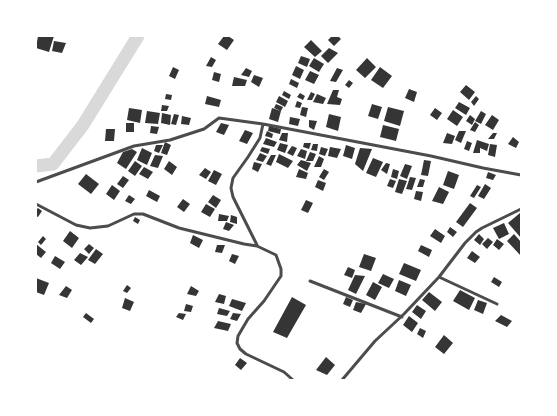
<!DOCTYPE html>
<html>
<head>
<meta charset="utf-8">
<style>
  body { margin:0 }
  #map { position:relative; width:557px; height:416px; overflow:hidden; background:#fff; font-family:Helvetica,sans-serif }
  canvas { display:block }
  .frame { position:absolute; inset:0; border:37px solid #fff; pointer-events:none }
</style>
</head>
<body>
<div id="map">
<canvas width="557" height="416"></canvas>
<div class="frame"></div>
</div>
<script>
const ctx = document.querySelector('canvas').getContext('2d');
ctx.lineJoin = 'round';
function shape(rows) {
  const path = new Path2D();
  for (const r of rows) {
    path.moveTo(r[0], r[1]);
    for (let i = 2; i < r.length; i += 2) path.lineTo(r[i], r[i + 1]);
  }
  return path;
}
function stroke(path, color, width, dash) {
  ctx.strokeStyle = color;
  ctx.lineWidth = width;
  ctx.lineCap = dash ? 'butt' : 'round';
  ctx.setLineDash(dash || []);
  ctx.stroke(path);
}
function paint(path, color) {
  ctx.fillStyle = color;
  ctx.fill(path, 'evenodd');
}
stroke(shape([
  [36,166,53,164,83,125,138,36]
]), '#d9d9d9', 13);
paint(shape([
  [38,36,54,36,49,52,36,48],
  [224,36,228,36,234,40,227,50,218,44],
  [332,36,338,36,341,39,334,46,328,40],
  [311,40,322,51,315,57,304,47],
  [54,41,66,43,62,53,52,51],
  [329,48,338,53,328,63,321,56],
  [301,56,310,59,307,67,298,63],
  [211,57,216,60,212,67,206,66],
  [314,58,324,64,319,72,309,66],
  [367,58,376,67,365,78,356,70],
  [296,66,304,70,300,79,292,75],
  [173,67,179,70,175,79,169,76],
  [380,67,392,76,383,88,371,80],
  [246,68,252,71,249,77,241,75],
  [337,68,343,70,336,82,330,81],
  [310,71,319,75,314,84,305,80],
  [214,72,221,74,219,82,212,80],
  [254,75,263,78,259,87,251,82],
  [234,77,247,80,245,86,232,86],
  [291,79,299,83,297,88,289,84],
  [349,80,353,83,349,88,345,85],
  [466,85,475,92,469,100,460,92],
  [409,89,417,92,414,102,405,98],
  [333,90,339,90,337,97,342,99,340,105,327,104],
  [284,91,291,95,289,99,282,95],
  [311,92,315,94,312,100,307,100],
  [300,93,305,96,303,100,297,97],
  [166,94,172,95,171,100,165,99],
  [317,94,326,98,323,104,313,102],
  [207,96,221,100,219,107,205,104],
  [279,96,288,101,285,107,276,102],
  [476,96,479,99,474,106,471,102],
  [297,101,302,103,300,108,295,107],
  [459,102,470,108,466,115,455,108],
  [276,104,283,107,281,111,274,108],
  [372,104,382,107,378,119,368,116],
  [162,105,169,106,167,111,161,111],
  [302,107,308,108,306,117,300,115],
  [388,107,404,111,400,126,384,121],
  [129,108,142,110,140,123,127,120],
  [272,108,281,111,278,122,269,119],
  [435,108,442,113,437,120,430,115],
  [453,110,463,117,457,126,447,119],
  [147,111,160,113,158,124,145,123],
  [481,111,486,114,481,124,475,121],
  [162,113,171,115,170,125,161,123],
  [174,114,179,115,176,125,171,124],
  [329,114,341,117,338,131,326,127],
  [470,115,475,119,472,125,466,121],
  [492,115,499,120,493,130,485,125],
  [182,116,191,118,189,125,181,124],
  [290,117,300,119,298,126,289,124],
  [309,120,317,121,314,130,309,127],
  [475,122,479,125,475,132,470,130],
  [126,123,134,123,134,132,126,132],
  [221,123,229,125,224,135,216,132],
  [383,125,399,129,396,141,380,137],
  [151,126,159,127,157,134,150,133],
  [269,126,281,129,280,134,268,131],
  [106,129,115,129,114,141,105,141],
  [245,130,253,133,247,144,239,141],
  [267,131,273,134,272,138,265,136],
  [459,131,466,131,461,143,455,140],
  [282,133,288,133,287,142,279,140],
  [447,133,455,136,452,144,443,143],
  [493,133,497,133,494,139,488,139],
  [513,137,519,142,516,148,508,144],
  [266,138,277,142,274,147,263,144],
  [477,140,489,144,487,151,480,148,480,153,473,153],
  [467,141,472,143,469,151,464,149],
  [165,142,171,145,167,155,161,153],
  [280,143,288,145,285,153,277,150],
  [304,143,311,143,309,149,303,147],
  [313,144,318,144,317,151,311,150],
  [490,144,497,145,495,157,488,155],
  [156,145,163,145,159,153,154,151],
  [346,145,355,148,352,159,343,156],
  [292,146,297,148,293,156,287,153],
  [262,147,270,149,268,154,260,151],
  [321,147,328,149,325,156,319,154],
  [330,147,341,149,337,158,328,156],
  [142,148,152,153,147,165,137,160],
  [360,148,372,149,363,171,355,164],
  [132,149,137,152,126,169,117,163,123,152],
  [301,149,307,151,305,159,297,156],
  [310,152,316,154,313,161,306,161],
  [260,153,267,156,263,162,256,160],
  [279,154,293,161,288,168,276,162],
  [155,155,163,156,158,168,150,166],
  [271,155,276,155,271,166,266,164],
  [319,156,324,159,321,167,314,167],
  [373,158,383,162,376,177,366,173],
  [301,160,311,163,307,171,297,165],
  [424,160,431,161,428,176,421,175],
  [135,161,142,166,135,176,128,171],
  [169,161,177,167,172,175,164,169],
  [254,162,262,164,258,172,252,169],
  [386,163,390,164,387,174,381,170],
  [405,164,412,166,407,179,400,176],
  [144,167,153,172,148,179,139,174],
  [205,168,211,172,206,179,199,175],
  [299,169,308,173,306,179,296,177],
  [324,169,329,172,324,180,319,177],
  [393,169,399,171,397,179,391,177],
  [214,170,222,174,216,185,208,181],
  [448,171,459,175,454,189,443,185],
  [488,172,496,175,493,180,486,178],
  [86,174,99,184,91,194,78,184],
  [123,176,129,180,123,188,117,184],
  [410,177,416,178,412,190,406,189],
  [390,179,396,181,393,188,387,186],
  [399,179,407,181,402,194,395,192],
  [420,179,425,180,423,187,417,187],
  [318,180,326,183,323,191,315,187],
  [485,184,491,188,484,199,478,196],
  [112,185,120,191,114,200,106,194],
  [477,185,481,187,474,198,470,196],
  [439,187,449,192,443,204,432,201],
  [149,190,160,196,157,202,146,196],
  [416,191,423,192,421,201,414,199],
  [129,195,135,199,131,204,125,201],
  [213,195,221,200,216,208,208,202],
  [183,199,190,204,184,212,177,207],
  [306,200,313,203,308,213,301,210],
  [470,203,477,208,463,227,456,222],
  [206,204,215,209,210,217,201,212],
  [38,208,42,211,38,217,36,216,36,210],
  [520,213,521,214,521,238,508,223],
  [219,214,229,216,227,221,218,221],
  [231,215,237,217,237,224,230,222],
  [135,217,140,220,138,224,133,221],
  [226,222,234,225,229,231,223,229],
  [504,223,509,234,499,239,493,228],
  [450,227,457,232,453,237,447,232],
  [435,229,445,236,441,243,430,236],
  [70,231,79,238,72,248,63,241],
  [479,234,484,239,480,245,474,240],
  [514,234,521,242,521,256,507,241],
  [193,235,203,240,199,248,190,243],
  [43,236,46,239,41,245,38,242],
  [488,238,493,242,487,249,482,244],
  [497,239,504,244,499,250,493,245],
  [36,244,46,252,41,258,36,254],
  [89,244,94,248,89,254,84,249],
  [217,245,225,245,222,253,215,252],
  [421,245,432,250,429,257,418,251],
  [96,249,103,254,95,264,88,260],
  [472,251,480,257,475,263,467,258],
  [80,253,88,257,81,265,74,260],
  [232,254,239,256,235,264,229,261],
  [364,254,376,258,371,271,359,267],
  [55,256,65,262,60,269,51,263],
  [404,263,421,270,416,281,399,274],
  [348,267,355,270,352,278,344,275],
  [383,274,394,279,389,288,378,283],
  [355,275,365,276,356,294,348,290],
  [494,277,502,282,499,287,491,282],
  [36,278,49,283,44,295,36,292],
  [399,280,411,285,406,296,395,291],
  [373,282,382,287,375,300,366,295],
  [127,285,131,288,127,293,123,291],
  [66,286,72,290,67,298,59,295],
  [191,286,199,291,196,296,187,294],
  [460,290,475,298,469,310,453,301],
  [429,292,442,302,435,311,422,300],
  [219,294,226,296,224,304,215,302],
  [292,297,306,305,287,338,273,332],
  [346,297,353,300,350,307,343,304],
  [125,298,134,302,130,311,122,308],
  [232,299,246,303,242,311,229,306],
  [478,300,487,303,483,314,474,310],
  [356,302,366,304,361,313,353,310],
  [186,304,193,306,191,312,184,311],
  [417,305,426,311,421,319,412,312],
  [219,308,230,311,227,316,217,314],
  [86,313,94,319,91,323,83,317],
  [179,313,186,314,183,320,176,317],
  [233,313,241,314,237,321,230,319],
  [501,315,512,321,507,327,495,321],
  [409,316,418,323,412,332,403,325],
  [218,321,231,324,228,331,214,328],
  [420,328,426,331,423,338,417,334],
  [444,335,453,343,444,354,435,347],
  [326,357,335,365,327,375,316,370],
  [240,358,247,363,241,370,235,365]
]), '#353535');
stroke(shape([
  [36,182,134,146,170,140,204,129,219,118,263,124,431,156,483,168,521,175],
  [36,204,76,225,90,228,108,226,134,214,143,214,179,228,244,244,257,246,276,255,281,269,281,276,264,301,248,319,238,336,237,343,240,349,246,354,284,372,293,380],
  [257,245,233,197,231,188,233,178,248,157,260,138,263,124],
  [439,277,497,304],
  [310,281,402,317],
  [342,380,375,341,404,314,439,277,465,243,476,232,482,228,521,209]
]), '#4c4c4c', 3);
</script>
</body>
</html>
